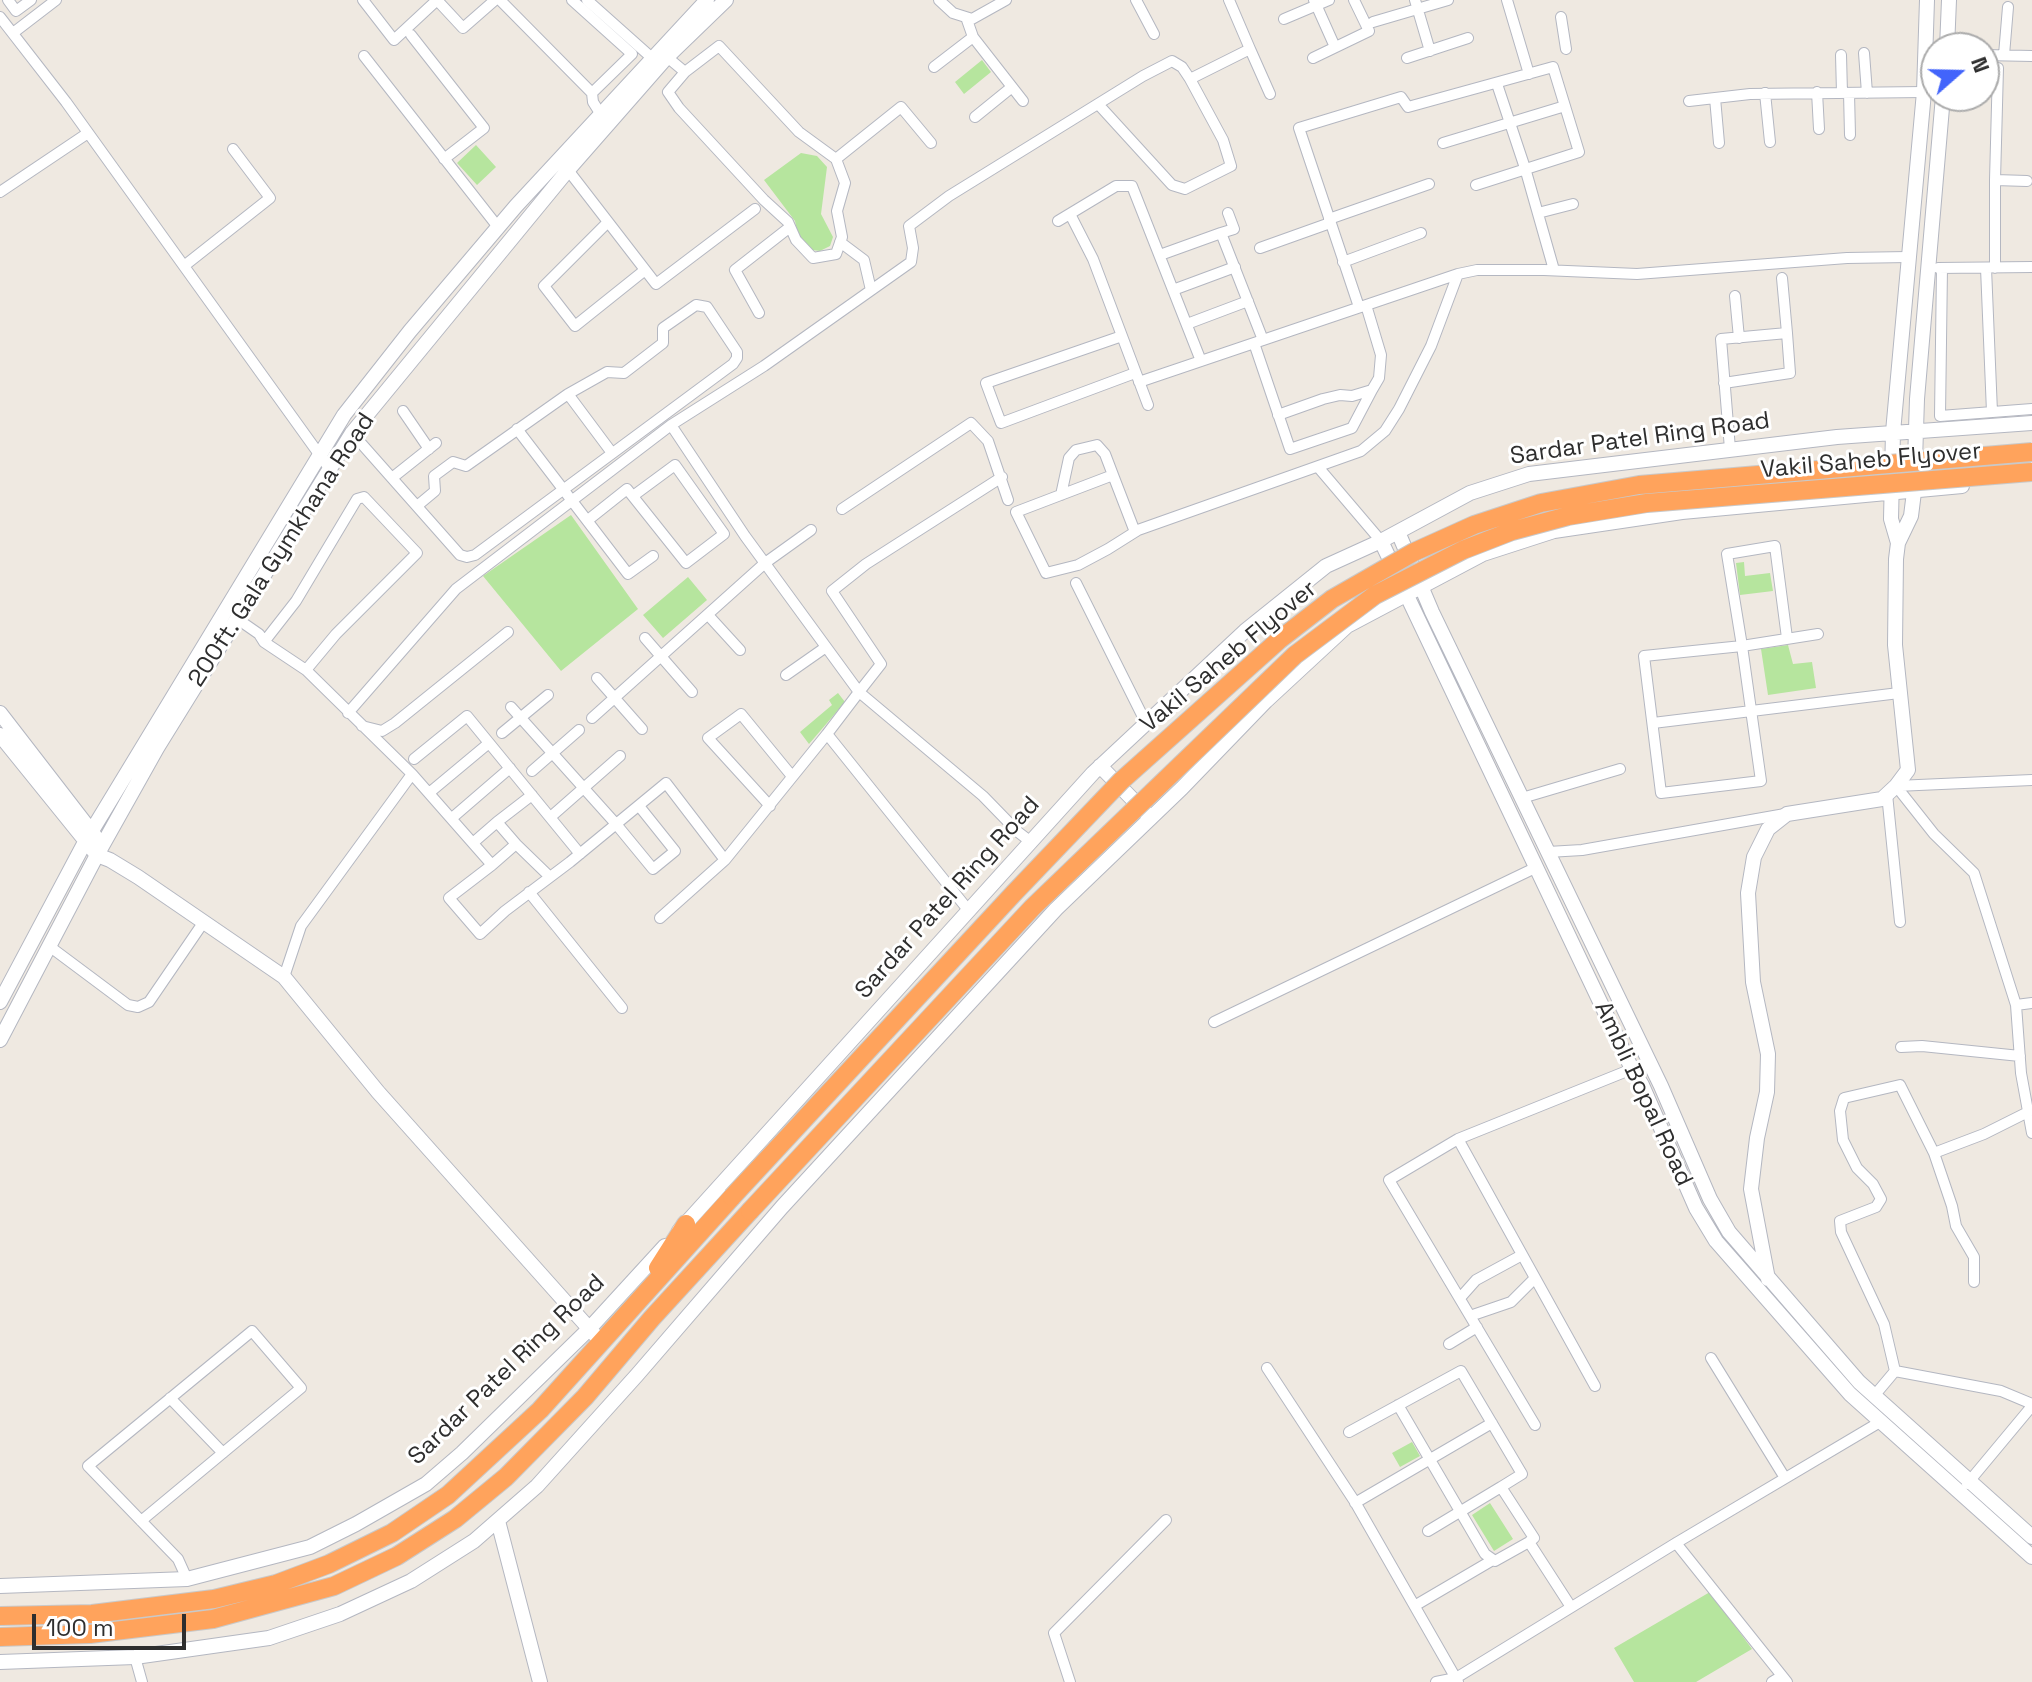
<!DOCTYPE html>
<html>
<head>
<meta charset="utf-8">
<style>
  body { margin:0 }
  #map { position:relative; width:2032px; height:1682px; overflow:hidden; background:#efe9e1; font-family:"Space Grotesk",sans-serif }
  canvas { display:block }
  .north { position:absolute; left:1920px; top:32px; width:80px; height:80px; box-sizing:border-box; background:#fff; border:2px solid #ababab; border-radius:50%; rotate:70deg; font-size:22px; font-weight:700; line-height:32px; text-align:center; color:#2e2e2e }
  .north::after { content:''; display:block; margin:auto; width:28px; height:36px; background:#4264fb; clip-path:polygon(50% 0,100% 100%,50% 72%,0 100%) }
  .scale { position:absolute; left:32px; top:1614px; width:154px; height:36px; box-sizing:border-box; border:4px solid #2e2e2e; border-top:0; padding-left:10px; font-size:24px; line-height:28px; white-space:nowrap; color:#2e2e2e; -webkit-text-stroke:6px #fff; paint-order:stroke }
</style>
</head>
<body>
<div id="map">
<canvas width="2032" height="1682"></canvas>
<div class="north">N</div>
<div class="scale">100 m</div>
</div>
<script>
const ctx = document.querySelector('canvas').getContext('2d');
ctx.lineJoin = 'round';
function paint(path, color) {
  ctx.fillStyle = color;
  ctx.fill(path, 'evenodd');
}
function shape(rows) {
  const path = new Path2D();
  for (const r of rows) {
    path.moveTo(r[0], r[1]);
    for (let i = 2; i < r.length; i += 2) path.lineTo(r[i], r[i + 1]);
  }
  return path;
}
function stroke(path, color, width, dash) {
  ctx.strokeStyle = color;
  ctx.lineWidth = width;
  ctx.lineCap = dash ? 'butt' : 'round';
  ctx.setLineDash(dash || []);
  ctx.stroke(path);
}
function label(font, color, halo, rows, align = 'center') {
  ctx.font = font + ' "Space Grotesk",sans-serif';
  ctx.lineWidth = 6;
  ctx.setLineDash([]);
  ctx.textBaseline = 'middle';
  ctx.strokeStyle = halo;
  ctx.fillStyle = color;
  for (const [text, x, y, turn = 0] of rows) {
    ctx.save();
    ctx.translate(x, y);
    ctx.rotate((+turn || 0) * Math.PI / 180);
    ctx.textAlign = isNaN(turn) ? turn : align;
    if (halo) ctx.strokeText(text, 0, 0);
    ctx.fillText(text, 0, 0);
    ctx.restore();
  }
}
paint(shape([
  [982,60,991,72,964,94,955,82],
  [476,145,496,167,477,185,457,163],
  [801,153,817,156,827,167,821,214,833,237,830,246,820,251,812,250,798,236,795,221,764,180],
  [571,515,638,609,561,671,483,576],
  [1744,562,1745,576,1770,573,1773,591,1740,595,1736,563],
  [688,577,707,600,663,638,643,615],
  [1788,645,1793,664,1812,662,1816,688,1768,695,1761,649],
  [838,693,845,702,809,744,800,732,832,705,829,700],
  [1412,1442,1420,1456,1400,1467,1392,1453],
  [1490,1503,1513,1539,1494,1551,1472,1515],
  [1710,1592,1752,1649,1696,1682,1634,1682,1614,1648]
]), '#b6e59e');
const street = shape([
  [8,0,16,11,31,0],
  [363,0,394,40,437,0,463,28,495,0],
  [500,0,592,93],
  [572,0,632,54,592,93,593,102,600,113],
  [587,0,652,58],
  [939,0,953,13,972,19,1006,0],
  [1136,0,1154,34],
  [1314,0,1335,47],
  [1415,0,1430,51],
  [1507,0,1529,74],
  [0,17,66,102,329,468],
  [966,17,973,37,1023,101],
  [1561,17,1566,49],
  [1284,19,1329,0],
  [1373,22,1448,0],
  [13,33,56,0],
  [411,35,484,128,444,159],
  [1250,49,1270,94],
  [1864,53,1867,93],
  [1841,55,1842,93],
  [1984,55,2032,56],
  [2004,55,2008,7],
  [364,56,498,227],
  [667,57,685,72,719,46,799,132,836,159,845,183,837,211,842,237,836,254,813,258,796,240,788,222,764,200,679,108,668,92,685,72],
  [1313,58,1369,31,1354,0],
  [1407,58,1468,38],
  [934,67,973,37],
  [1998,68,1995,180,2027,181],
  [1497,84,1525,168,1554,270],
  [1817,92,1819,129],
  [1765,93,1770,142],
  [1849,93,1850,135],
  [1689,101,1715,98],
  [1098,104,1172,185,1185,189,1231,166,1223,140,1190,79],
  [975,117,1012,87],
  [1443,143,1565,106],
  [1719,143,1715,98,1750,94,1924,92],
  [836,159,901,107,931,143],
  [568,170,656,284,755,209],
  [0,192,88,133],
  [1228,213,1234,229,1221,233,1263,340],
  [1538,213,1573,204],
  [1070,214,1093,259,1148,405],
  [1329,219,1429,184],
  [1058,221,1116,186,1132,186,1201,361],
  [608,222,544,286,575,326,645,270],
  [840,242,864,260,871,290],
  [1260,248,1330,223],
  [1160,255,1221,233],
  [1343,262,1421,233],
  [184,266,270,198,233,149],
  [1938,268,2032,267],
  [1942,268,1940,416,2032,409],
  [1986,268,1992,412],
  [1995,268,1995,180],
  [1173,290,1235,267],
  [1735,296,1739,338],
  [1359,307,1299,128,1401,97,1408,107,1553,67,1579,152,1476,185],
  [759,313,735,270,790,227],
  [1187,324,1248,301],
  [1122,336,986,383,996,410,1001,423,1135,373],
  [1254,343,1290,449,1352,428,1372,390],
  [1139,382,1458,274],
  [1724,383,1790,373,1787,333],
  [568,394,612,453],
  [403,411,429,449],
  [1278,415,1323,399,1340,395,1352,396,1372,390,1379,378,1381,355,1366,305],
  [671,425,745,536,859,692,827,734,969,911],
  [517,429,628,574,653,556],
  [352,433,460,555,467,557,475,555,733,364,737,358,737,352,707,307,696,305,663,328,663,343,624,373,607,372,568,394,466,466,453,462,434,476,435,491,417,506],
  [1730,449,1721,339,1787,333,1782,278],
  [1318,467,1381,541],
  [1002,477,866,564,832,591,881,664,859,692,983,796,1018,832,1031,842],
  [392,478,436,443],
  [1061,495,1069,458,1076,450,1097,445,1105,454,1113,475],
  [842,509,971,423,988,441,1008,500],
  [588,520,627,489,686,563,724,534,675,465,633,496],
  [1135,532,1113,475,1016,512,1046,573,1078,565,1108,549,1135,532,1138,530,1361,451,1385,431,1399,409,1431,346,1458,274,1477,270,1544,270,1637,274,1847,258,1908,257],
  [1076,583,1146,723],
  [708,615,740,650],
  [236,618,259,634,264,642,306,670,412,774,492,865,516,844,549,876],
  [645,638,692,692],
  [1787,638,1775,546,1727,554,1742,646,1761,781,1661,793,1644,656,1742,646,1818,634],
  [264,642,296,601,357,499,364,497,417,553,336,634,306,670],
  [786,675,826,647],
  [597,678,642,729],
  [511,707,616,824,653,869,675,851,639,806],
  [348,713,456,589,671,425,764,366,911,262,913,248,909,226,949,196,1143,76,1172,61,1182,67,1190,79,1250,49,1229,0],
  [592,718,765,563,811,530],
  [1653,723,1899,693],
  [362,726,382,731,395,723,508,632],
  [502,733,548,695],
  [414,759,467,716,580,854],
  [532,771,579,730],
  [1896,786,1934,834,1974,873,2016,1005,2021,1073,2032,1133],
  [1896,786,2032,780],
  [429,793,489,743],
  [1887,794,1900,922],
  [1522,798,1620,769],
  [770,806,708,738,741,714,791,775],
  [554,814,620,756],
  [452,818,510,768],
  [497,822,532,795],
  [474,842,497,822,516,844],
  [1548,852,1582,850,1785,814],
  [492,865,449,898,480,934,505,911,570,862,666,783,725,860],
  [529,892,622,1008],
  [660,918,725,860,827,734],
  [49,946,128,1005,138,1007,149,1002,203,923],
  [284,977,301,926,412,774],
  [2016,1005,2032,1003],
  [1214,1022,1537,867],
  [1901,1047,1922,1046,2020,1056],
  [1458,1139,1595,1386],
  [1934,1153,1984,1134,2028,1112],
  [1460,1298,1476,1280,1522,1255],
  [1470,1316,1511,1302,1535,1278],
  [1449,1344,1477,1327],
  [1711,1358,1785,1478],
  [1267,1368,1355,1502,1458,1682],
  [1895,1371,2001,1391,2032,1404],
  [1874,1396,1895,1371,1884,1324,1841,1232,1840,1221,1876,1207,1881,1199,1873,1184,1857,1168,1843,1140,1840,1111,1844,1098,1900,1085,1934,1153,1952,1206,1956,1226,1974,1257,1974,1282],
  [170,1398,223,1453],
  [1398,1405,1485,1554,1495,1561,1529,1542,1571,1607],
  [1535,1425,1389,1180,1458,1139,1632,1069],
  [1349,1432,1461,1371,1522,1474,1501,1487],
  [1967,1484,2032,1406],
  [1355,1503,1492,1423],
  [141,1521,301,1388,252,1331,88,1466,178,1559,187,1579],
  [1428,1531,1501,1487,1534,1538,1529,1542],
  [1676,1543,1787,1682],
  [1416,1605,1491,1561],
  [135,1657,142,1682],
  [1070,1682,1054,1633,1166,1520],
  [1436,1682,1456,1678,1676,1543,1880,1422],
  [1772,1682,1782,1676]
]);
const secondary = shape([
  [1947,48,1949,0],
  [1398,532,1432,612,1661,1086,1710,1199,1729,1232,1859,1382,2032,1537],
  [1381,541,1632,1069,1642,1085,1696,1208,1716,1241,1850,1394,2032,1557],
  [1898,543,1891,519,1893,432,1924,92,1927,0],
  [0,713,95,836],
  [0,735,97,855,110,860,138,877,284,977,378,1092,594,1334],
  [1100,766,1145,812],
  [0,1002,85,842,344,415,410,331,516,206,707,0],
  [0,1040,97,855,157,748,352,433,568,170,667,57,726,0],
  [679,1231,1093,773,1245,631,1326,566,1381,541,1470,493,1529,474,1837,437,2032,423],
  [1768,1279,1751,1189,1757,1138,1767,1092,1768,1054,1753,982,1748,893,1754,857,1768,829,1787,814,1882,799,1896,786,1908,770,1895,645,1896,559,1898,543,1911,516,1914,492,1917,399,1943,96],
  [498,1521,540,1682],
  [0,1586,187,1579,310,1547,356,1524,426,1484,462,1453,589,1329,665,1246],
  [0,1662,135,1657,269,1638,340,1614,411,1581,474,1541,537,1486,637,1375,782,1207,1056,909,1182,788,1266,701,1347,626,1483,554,1554,531,1682,512,1962,486]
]);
const highway = shape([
  [658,1268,686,1224],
  [0,1616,92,1614,214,1599,276,1584,329,1564,392,1533,448,1495,540,1410,732,1197],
  [0,1637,90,1634,213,1619,334,1586,397,1556,455,1519,506,1477,585,1397,652,1318,750,1211]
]);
stroke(street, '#b4b7c1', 12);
stroke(secondary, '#b4b7c1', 16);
stroke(highway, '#c9c9c9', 20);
stroke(street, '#fff', 10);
stroke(secondary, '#fff', 14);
stroke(highway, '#ffa35c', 18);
const highwayBridge = shape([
  [732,1197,1014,893,1121,781,1279,640,1332,599,1414,552,1474,525,1541,503,1639,485,2032,452],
  [750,1211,1032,908,1295,655,1375,595,1463,550,1512,531,1568,516,1647,503,2032,472]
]);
stroke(highwayBridge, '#c9c9c9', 20, []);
stroke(highwayBridge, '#ffa35c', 18);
label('24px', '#2e2e2e', '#fff', [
  ["Sardar Patel Ring Road",1640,439,-8],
  ["Vakil Saheb Flyover",1871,461,-5],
  ["200ft. Gala Gymkhana Road",282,550,-57],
  ["Vakil Saheb Flyover",1229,657,-40],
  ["Sardar Patel Ring Road",948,898,-48],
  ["Ambli Bopal Road",1643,1094,65],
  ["Sardar Patel Ring Road",507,1370,-44]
]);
</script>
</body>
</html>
